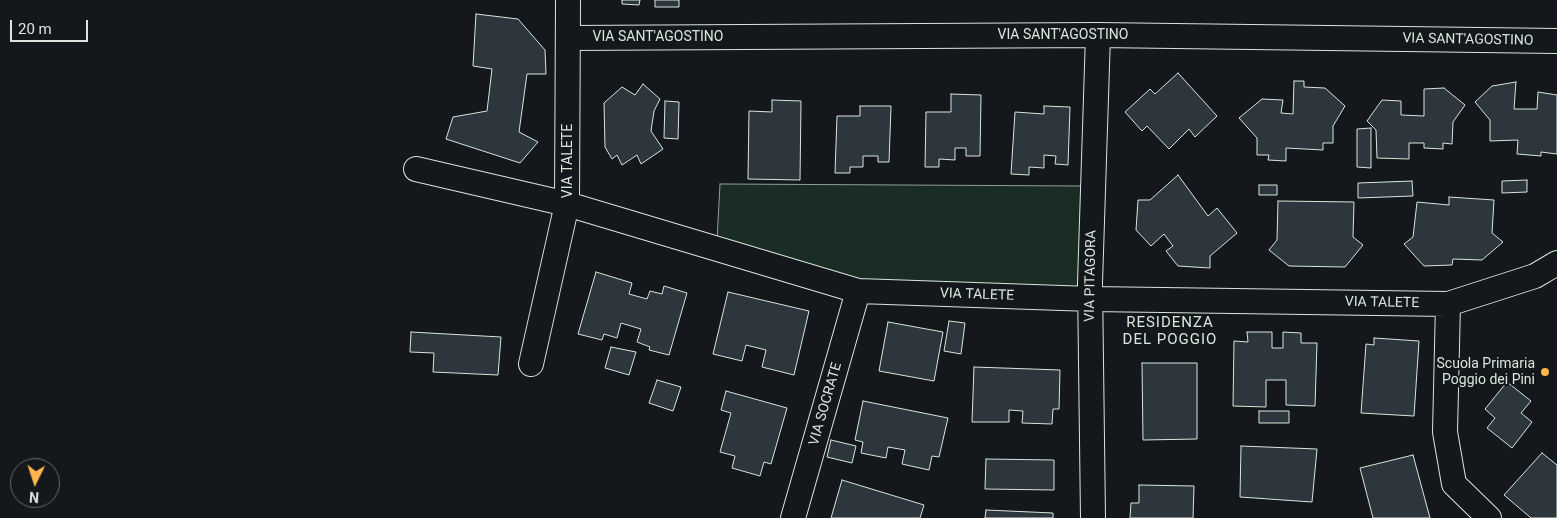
<!DOCTYPE html>
<html>
<head>
<meta charset="utf-8">
<style>
  body { margin:0 }
  #map { position:relative; width:1557px; height:518px; overflow:hidden; background:#14181c; font-family:Roboto,sans-serif }
  canvas { display:block }
  .north { position:absolute; left:10px; top:458px; width:50px; height:50px; box-sizing:border-box; background:#14181c; border:1px solid #626a69; border-radius:50%; rotate:184deg; font-size:14px; font-weight:700; line-height:20px; text-align:center; color:#d8e6dc }
  .north::after { content:''; display:block; margin:auto; width:18px; height:22px; background:#ffb74d; clip-path:polygon(50% 0,100% 100%,50% 72%,0 100%) }
  .scale { position:absolute; left:10px; top:20px; width:78px; height:22px; box-sizing:border-box; border:2px solid #d8e6dc; border-top:0; padding-left:6px; font-size:15px; line-height:18px; white-space:nowrap; color:#d8e6dc; -webkit-text-stroke:4px #14181c; paint-order:stroke }
</style>
</head>
<body>
<div id="map">
<canvas width="1557" height="518"></canvas>
<div class="north">N</div>
<div class="scale">20 m</div>
</div>
<script>
const ctx = document.querySelector('canvas').getContext('2d');
ctx.lineJoin = 'round';
function paint(path, color) {
  ctx.fillStyle = color;
  ctx.fill(path, 'evenodd');
}
function shape(rows) {
  const path = new Path2D();
  for (const r of rows) {
    path.moveTo(r[0], r[1]);
    for (let i = 2; i < r.length; i += 2) path.lineTo(r[i], r[i + 1]);
  }
  return path;
}
function stroke(path, color, width, dash) {
  ctx.strokeStyle = color;
  ctx.lineWidth = width;
  ctx.lineCap = dash ? 'butt' : 'round';
  ctx.setLineDash(dash || []);
  ctx.stroke(path);
}
function label(font, color, halo, rows, align = 'center') {
  ctx.font = font + ' Roboto,sans-serif';
  ctx.lineWidth = 4;
  ctx.setLineDash([]);
  ctx.textBaseline = 'middle';
  ctx.strokeStyle = halo;
  ctx.fillStyle = color;
  for (const [text, x, y, turn = 0] of rows) {
    ctx.save();
    ctx.translate(x, y);
    ctx.rotate((+turn || 0) * Math.PI / 180);
    ctx.textAlign = isNaN(turn) ? turn : align;
    if (halo) ctx.strokeText(text, 0, 0);
    ctx.fillText(text, 0, 0);
    ctx.restore();
  }
}
const green = shape([
  [720,184,1081,186,1083,292,850,281,717,240,720,184]
]);
paint(green, '#1a2d24');
stroke(green, '#939e99', 1);
const building = shape([
  [622,0,640,0,639,5,622,4,622,0],
  [655,0,679,0,679,7,655,7,655,0],
  [476,14,518,19,545,50,546,74,527,74,519,132,538,142,520,163,446,139,453,117,487,111,492,69,473,66,476,14],
  [1178,73,1217,116,1195,137,1189,129,1169,149,1147,126,1142,131,1125,112,1150,89,1155,94,1178,73],
  [1294,81,1304,81,1304,87,1325,88,1345,106,1333,126,1333,143,1323,143,1323,150,1286,148,1286,161,1268,160,1269,155,1257,155,1257,138,1239,118,1262,99,1283,100,1281,113,1293,114,1294,81],
  [1516,82,1514,109,1537,109,1538,92,1557,95,1557,154,1541,152,1541,156,1517,154,1518,140,1490,141,1490,120,1475,102,1492,86,1516,82],
  [643,84,660,99,654,111,651,131,663,149,641,164,637,155,622,165,617,155,612,159,605,147,604,103,622,87,635,95,643,84],
  [1444,88,1465,105,1453,122,1452,144,1443,143,1443,149,1424,148,1424,143,1409,143,1409,159,1377,158,1376,130,1367,121,1382,100,1401,101,1401,115,1424,116,1424,89,1444,88],
  [951,94,981,95,980,156,966,156,966,148,955,148,955,160,939,159,939,167,925,167,926,112,951,112,951,94],
  [772,100,801,101,800,180,748,179,749,111,772,112,772,100],
  [665,101,679,102,678,139,664,138,665,101],
  [860,106,891,106,889,162,878,162,878,156,863,156,863,167,850,167,850,173,835,173,837,116,860,116,860,106],
  [1044,106,1070,107,1068,165,1055,164,1056,156,1044,155,1044,168,1029,167,1029,175,1011,174,1015,112,1044,114,1044,106],
  [1371,128,1371,168,1357,167,1357,129,1371,128],
  [1178,175,1208,216,1217,208,1237,233,1210,256,1210,268,1178,266,1166,251,1173,246,1164,234,1151,246,1136,230,1138,200,1150,200,1178,175],
  [1527,180,1527,192,1502,193,1502,181,1527,180],
  [1412,181,1413,196,1358,198,1358,183,1412,181],
  [1259,185,1277,185,1277,195,1259,195,1259,185],
  [1449,197,1494,200,1492,233,1503,242,1482,260,1453,259,1452,265,1424,266,1404,244,1413,237,1417,202,1449,205,1449,197],
  [1278,201,1354,202,1353,237,1363,245,1345,267,1289,266,1269,250,1277,240,1278,201],
  [596,272,632,283,629,294,647,299,650,291,662,294,664,286,687,293,669,355,649,350,650,347,637,342,641,329,621,323,617,338,604,334,602,340,578,334,596,272],
  [728,292,809,311,794,375,762,367,766,350,746,345,742,361,713,354,728,292],
  [949,321,965,323,961,354,944,351,949,321],
  [888,322,943,332,934,381,879,371,888,322],
  [411,332,501,337,498,375,433,372,434,353,410,352,411,332],
  [1247,332,1272,332,1272,348,1283,348,1283,332,1301,333,1301,343,1317,343,1315,406,1286,405,1286,380,1266,380,1266,407,1233,406,1234,341,1248,342,1247,332],
  [1374,338,1419,341,1414,416,1361,413,1366,344,1374,345,1374,338],
  [611,347,636,352,629,375,605,368,611,347],
  [1142,363,1197,363,1197,439,1143,440,1142,363],
  [974,367,1060,370,1059,409,1053,409,1052,424,1022,423,1023,411,1009,410,1009,422,972,422,974,367],
  [657,380,681,387,673,411,649,403,657,380],
  [1507,382,1531,401,1521,413,1532,422,1512,448,1487,428,1495,418,1485,409,1507,382],
  [726,391,787,408,771,464,764,462,760,476,732,468,735,456,720,452,731,413,721,410,726,391],
  [863,401,948,418,939,457,932,456,929,470,902,464,905,450,888,447,886,458,861,453,863,442,855,440,863,401],
  [1259,411,1289,411,1289,423,1259,423,1259,411],
  [831,440,856,446,852,463,827,457,831,440],
  [1241,446,1317,449,1312,502,1240,497,1241,446],
  [1542,453,1557,465,1557,518,1531,518,1504,495,1542,453],
  [1413,455,1430,518,1373,518,1360,468,1413,455],
  [986,459,1054,460,1054,490,985,489,986,459],
  [842,480,924,505,920,518,831,518,842,480],
  [1139,485,1194,486,1193,518,1130,518,1131,503,1139,503,1139,485],
  [986,510,1053,513,1053,518,985,518,986,510]
]);
paint(building, '#2c363c');
stroke(building, '#d8e6dc', 1);
const minor = shape([
  [568,0,567,204,858,291,1091,299,1448,304,1535,276,1557,263],
  [568,38,1098,35,1557,41],
  [416,169,567,204,531,364],
  [1448,304,1445,432,1454,484,1489,518],
  [793,518,858,291],
  [1093,518,1090,283,1098,35]
]);
stroke(minor, '#d8e6dc', 26);
stroke(minor, '#14181c', 24);
for (const [x, y, r, color] of [
  [1545,372,5,"#ffb74d"]
]) {
  const dot = new Path2D();
  dot.arc(x, y, r, 0, 2 * Math.PI);
  ctx.fillStyle = color;
  ctx.fill(dot);
  stroke(dot, '#14181c', 2);
}
label('14px', '#d8e6dc', '#14181c', [
  ["VIA SANT'AGOSTINO",1063,35],
  ["VIA SANT'AGOSTINO",658,37],
  ["VIA SANT'AGOSTINO",1468,40,1],
  ["VIA TALETE",568,161,-90],
  ["VIA PITAGORA",1091,276,-89],
  ["VIA TALETE",977,295,2],
  ["VIA TALETE",1382,303,1],
  ["VIA SOCRATE",826,404,-74]
]);
label('14px', '#d8e6dc', '#14181c', [
  ["Scuola Primaria",1535,364],
  ["Poggio dei Pini",1535,380]
], 'right');
ctx.letterSpacing = '1px';
label('15px', '#d8e6dc', '#14181c', [
  ["RESIDENZA",1170,323],
  ["DEL POGGIO",1170,340]
]);
ctx.letterSpacing = '0px';
</script>
</body>
</html>
